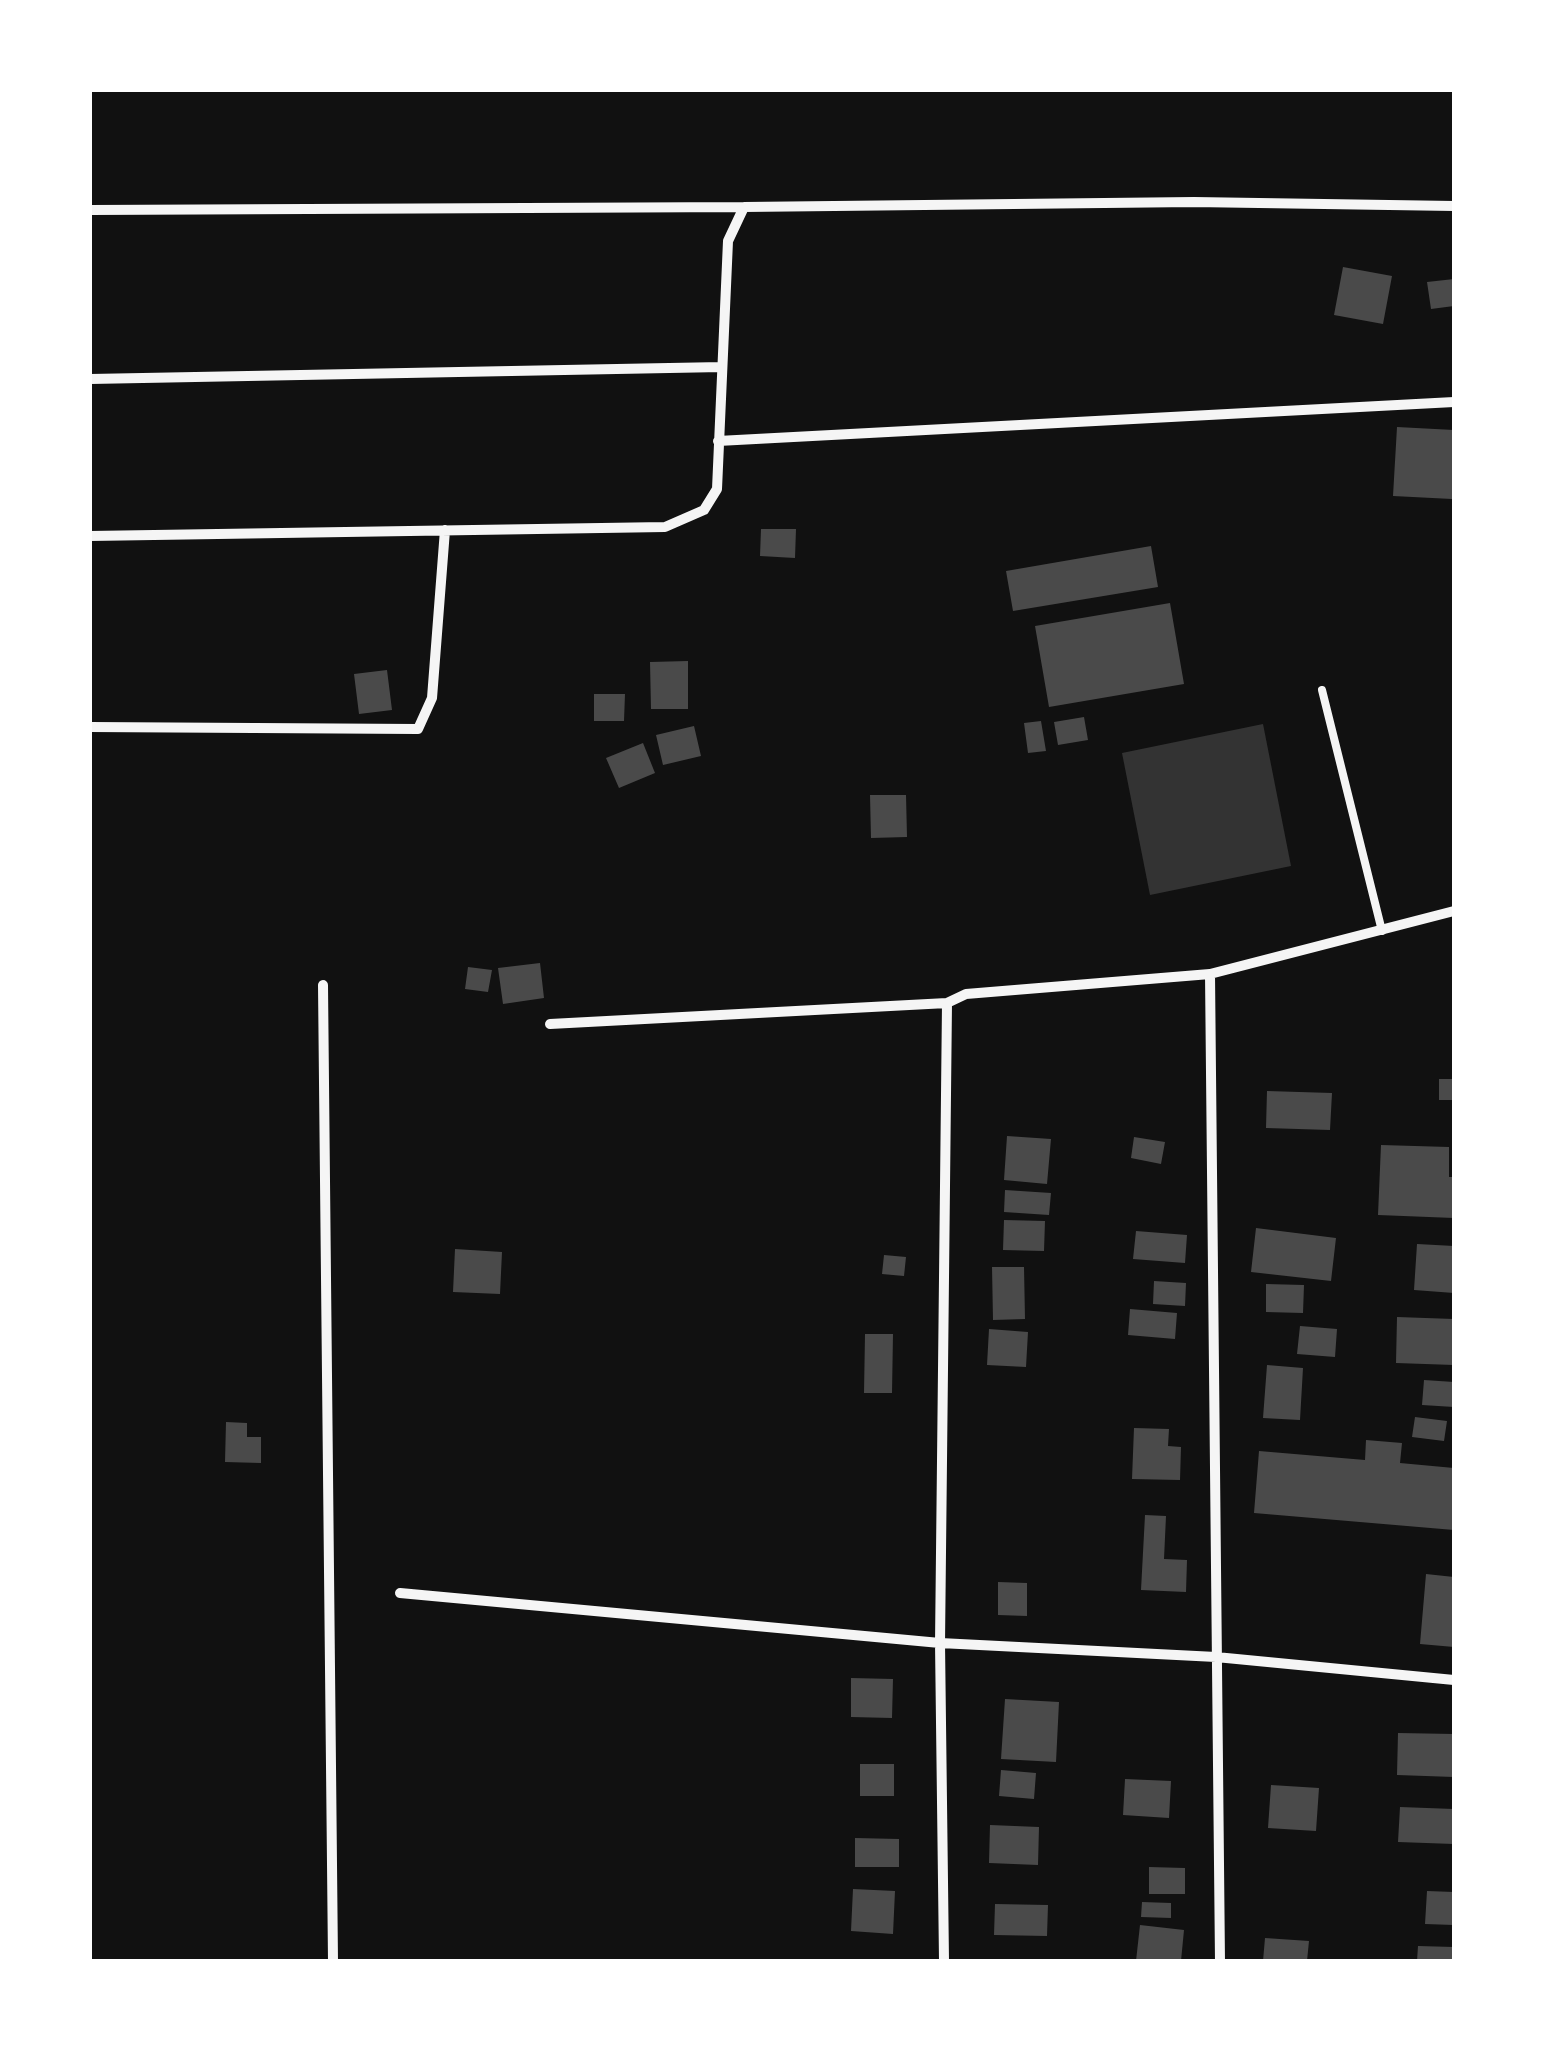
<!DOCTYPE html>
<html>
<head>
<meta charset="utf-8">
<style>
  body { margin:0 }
  #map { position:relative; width:1544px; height:2051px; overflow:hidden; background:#111; font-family:Bitter,serif }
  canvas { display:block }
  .frame { position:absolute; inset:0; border:92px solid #fff; pointer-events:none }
</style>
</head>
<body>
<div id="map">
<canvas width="1544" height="2051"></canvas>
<div class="frame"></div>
</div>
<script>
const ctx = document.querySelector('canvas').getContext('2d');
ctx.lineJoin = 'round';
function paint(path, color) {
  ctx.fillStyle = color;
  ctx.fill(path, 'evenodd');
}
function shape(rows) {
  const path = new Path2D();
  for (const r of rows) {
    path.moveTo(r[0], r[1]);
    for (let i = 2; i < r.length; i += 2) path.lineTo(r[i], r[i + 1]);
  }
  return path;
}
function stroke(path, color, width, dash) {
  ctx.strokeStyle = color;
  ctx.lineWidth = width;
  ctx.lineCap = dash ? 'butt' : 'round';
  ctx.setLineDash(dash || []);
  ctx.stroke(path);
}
paint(shape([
  [1263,724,1291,866,1150,895,1122,753]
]), '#333');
paint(shape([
  [1343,267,1392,276,1383,324,1334,315],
  [1454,279,1454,306,1431,309,1427,282],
  [1397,427,1454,430,1452,499,1393,496],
  [761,529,796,529,795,558,760,556],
  [1151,546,1158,587,1013,611,1006,571],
  [1170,603,1184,684,1049,707,1035,626],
  [688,661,688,709,651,709,650,662],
  [387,670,392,710,359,714,354,674],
  [594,694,625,694,624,721,594,721],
  [1084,717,1088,740,1058,745,1054,722],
  [1041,721,1046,751,1028,753,1024,723],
  [694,726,701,756,663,765,656,735],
  [643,743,655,773,619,788,606,758],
  [870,795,906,795,907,837,871,838],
  [540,963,544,998,503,1004,498,968],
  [468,967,492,970,488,992,465,989],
  [1439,1079,1454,1079,1454,1100,1439,1100],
  [1267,1091,1332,1093,1330,1130,1266,1128],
  [1007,1136,1051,1139,1047,1184,1004,1180],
  [1134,1137,1165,1142,1161,1164,1131,1158],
  [1381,1145,1449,1147,1449,1177,1454,1177,1454,1218,1378,1215],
  [1005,1190,1051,1193,1049,1215,1004,1212],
  [1004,1220,1045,1221,1044,1251,1003,1250],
  [1256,1228,1336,1238,1331,1281,1251,1272],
  [1136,1231,1187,1235,1185,1263,1133,1259],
  [1417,1244,1454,1246,1454,1293,1414,1290],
  [455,1249,502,1252,500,1294,453,1292],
  [884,1255,906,1257,904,1276,882,1274],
  [992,1267,1024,1267,1025,1319,993,1320],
  [1154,1281,1186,1283,1185,1306,1153,1304],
  [1266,1284,1304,1285,1303,1313,1266,1312],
  [1130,1309,1177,1313,1175,1339,1128,1335],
  [1397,1317,1454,1319,1454,1365,1396,1363],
  [1300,1326,1337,1329,1335,1357,1297,1354],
  [989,1329,1028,1332,1026,1367,987,1365],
  [865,1334,893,1334,892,1393,864,1393],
  [1267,1365,1303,1368,1300,1420,1263,1418],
  [1424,1380,1454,1382,1454,1407,1422,1405],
  [1415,1417,1447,1421,1444,1441,1412,1437],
  [226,1422,247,1423,247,1437,261,1437,261,1463,225,1462],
  [1134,1428,1169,1429,1168,1446,1181,1447,1180,1480,1132,1479],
  [1366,1440,1402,1443,1400,1463,1454,1468,1454,1530,1254,1513,1259,1451,1365,1460],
  [1145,1515,1166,1516,1164,1559,1187,1560,1186,1592,1141,1590],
  [1426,1574,1454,1577,1454,1647,1420,1644],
  [998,1582,1027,1583,1027,1616,998,1615],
  [851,1678,893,1679,892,1718,851,1717],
  [1005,1699,1059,1702,1056,1762,1001,1759],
  [1398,1733,1454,1734,1454,1777,1397,1775],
  [860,1764,894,1764,894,1796,860,1796],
  [1001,1770,1036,1773,1034,1799,999,1796],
  [1125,1779,1171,1781,1169,1818,1123,1815],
  [1271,1785,1319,1788,1316,1831,1268,1828],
  [1400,1807,1454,1809,1454,1844,1398,1842],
  [990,1825,1039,1827,1038,1865,989,1863],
  [855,1838,899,1839,899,1867,855,1867],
  [1149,1867,1185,1868,1185,1894,1149,1894],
  [853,1889,895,1891,893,1934,851,1931],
  [1427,1891,1454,1892,1454,1925,1425,1924],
  [1142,1902,1171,1903,1171,1918,1141,1917],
  [995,1904,1048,1905,1047,1936,994,1935],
  [1140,1925,1184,1930,1181,1961,1136,1961],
  [1265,1938,1309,1941,1307,1961,1263,1961],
  [1418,1946,1454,1947,1454,1961,1417,1961]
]), '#4a4a4a');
stroke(shape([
  [1322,690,1382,931]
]), '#f5f5f5', 8);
stroke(shape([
  [90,210,744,207],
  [90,379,722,367],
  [718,441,1454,402],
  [90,536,665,527,704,510,717,489,728,241,744,207,1194,202,1454,206],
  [90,727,418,729,432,698,445,530],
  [1210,974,1220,1961],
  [323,985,333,1961],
  [550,1024,947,1003,966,994,1210,974,1454,911],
  [400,1593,940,1643,1216,1657,1454,1680],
  [944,1961,940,1643,947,1003]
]), '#f5f5f5', 10);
</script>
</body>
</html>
